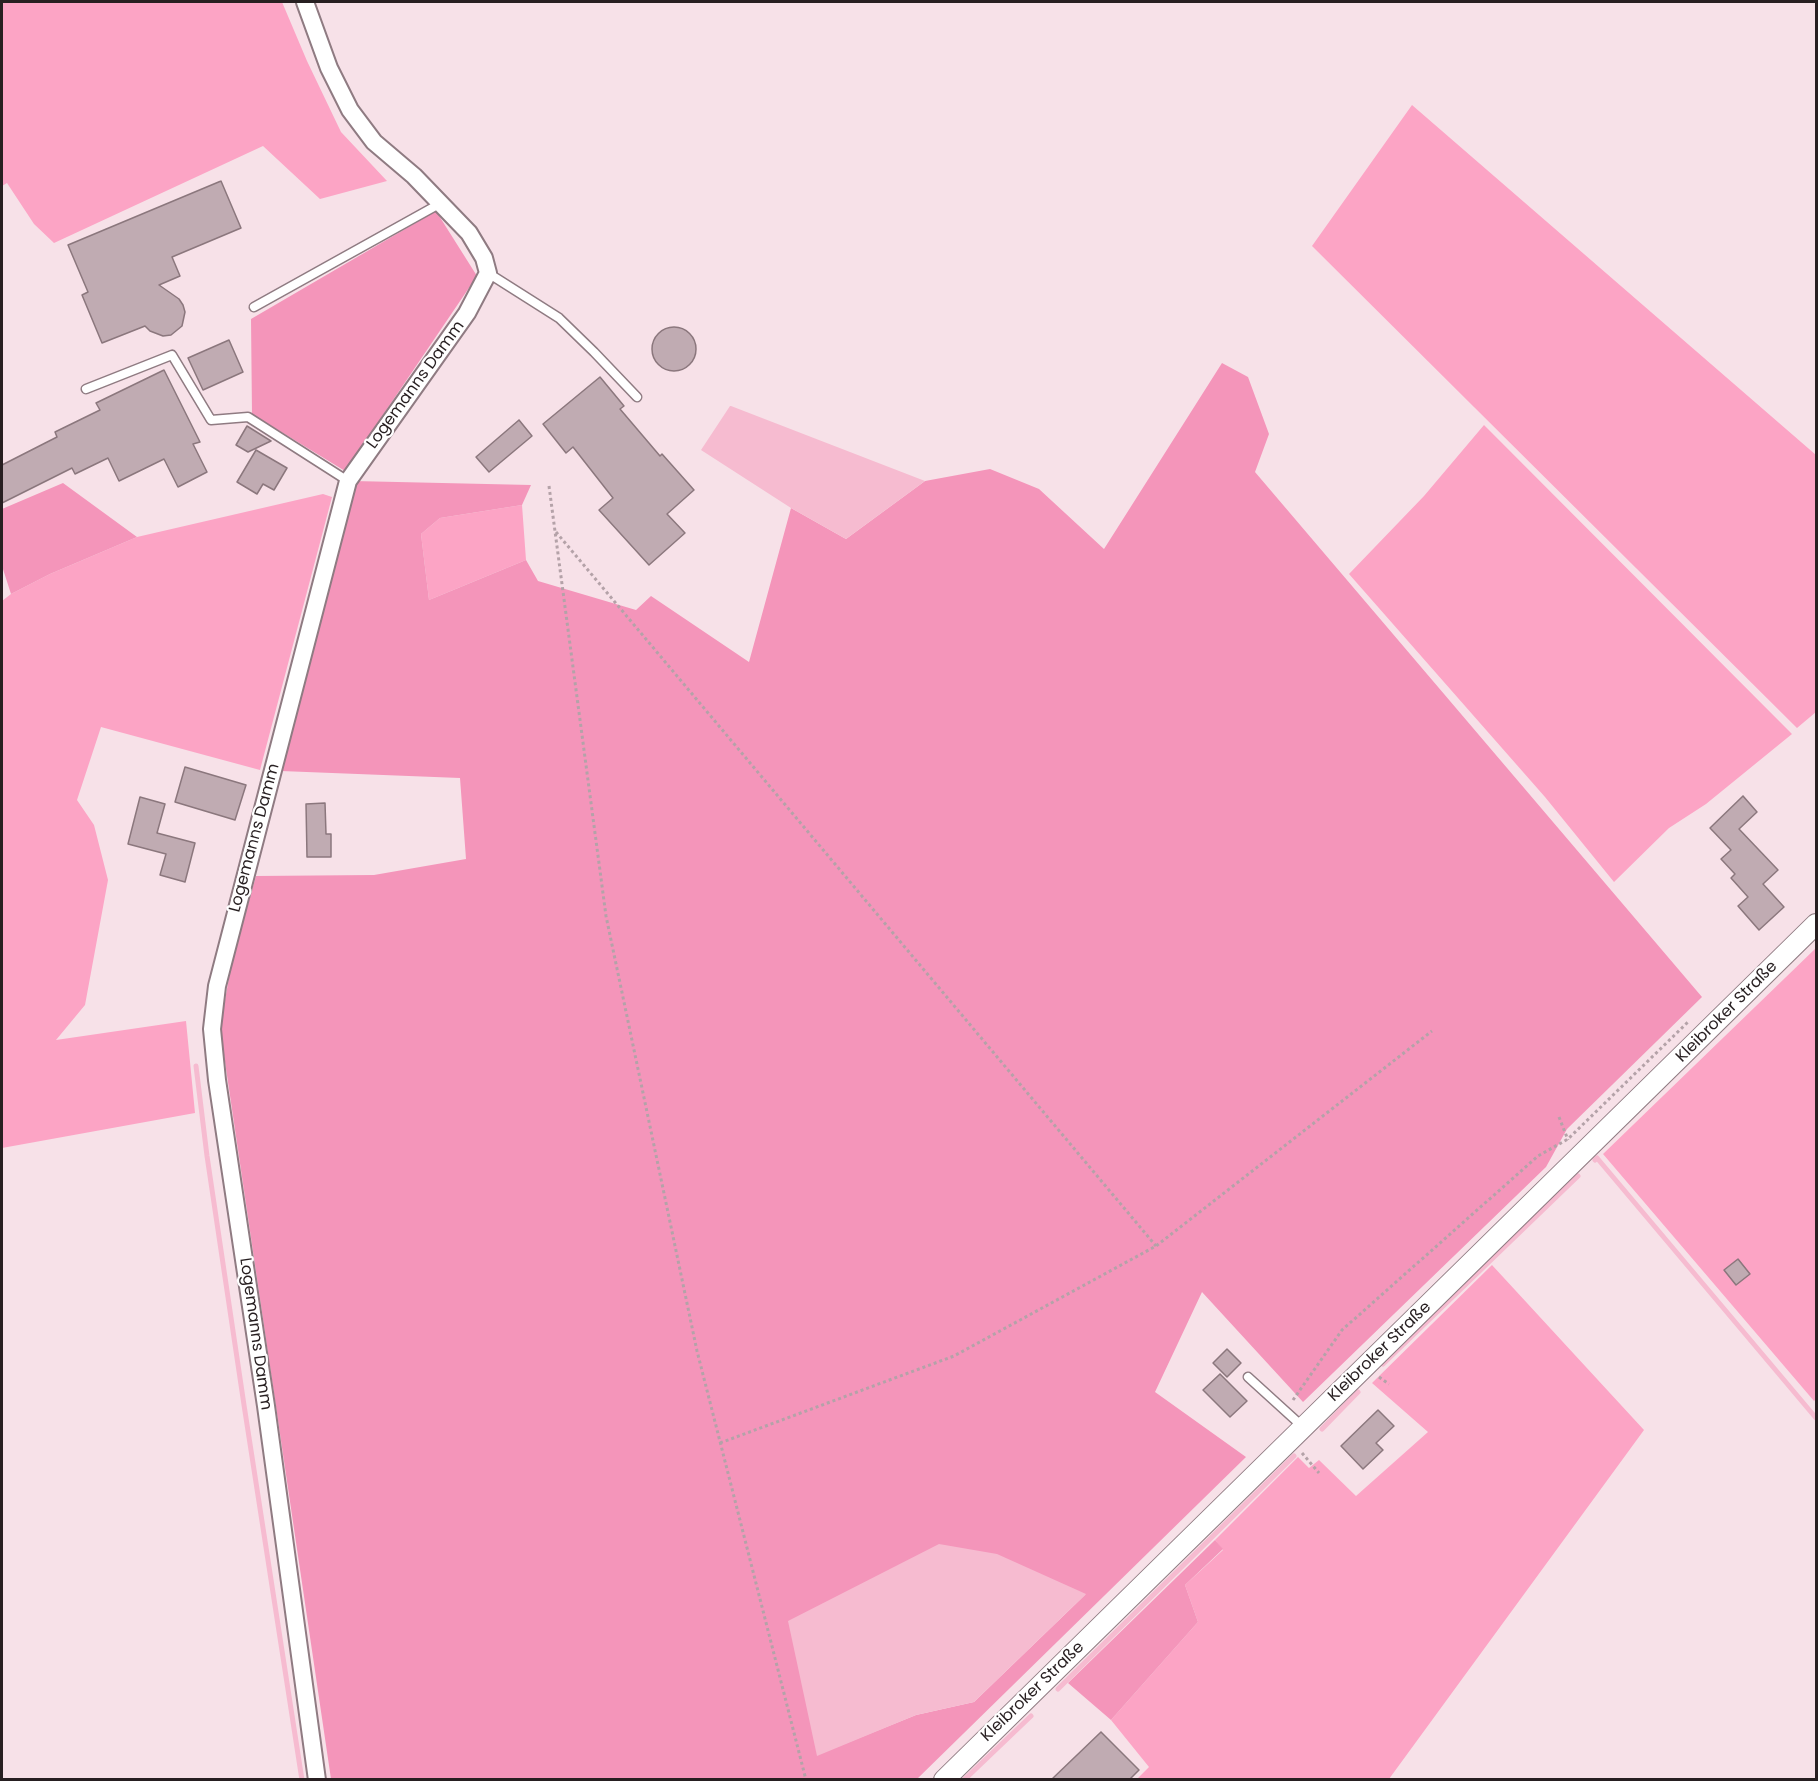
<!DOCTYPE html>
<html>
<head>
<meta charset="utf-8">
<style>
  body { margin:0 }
  #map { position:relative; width:1818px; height:1781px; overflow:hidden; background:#f7e1e8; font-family:Poppins,sans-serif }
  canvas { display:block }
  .frame { position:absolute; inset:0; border:3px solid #271f21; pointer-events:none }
</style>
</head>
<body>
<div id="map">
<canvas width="1818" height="1781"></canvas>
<div class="frame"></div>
</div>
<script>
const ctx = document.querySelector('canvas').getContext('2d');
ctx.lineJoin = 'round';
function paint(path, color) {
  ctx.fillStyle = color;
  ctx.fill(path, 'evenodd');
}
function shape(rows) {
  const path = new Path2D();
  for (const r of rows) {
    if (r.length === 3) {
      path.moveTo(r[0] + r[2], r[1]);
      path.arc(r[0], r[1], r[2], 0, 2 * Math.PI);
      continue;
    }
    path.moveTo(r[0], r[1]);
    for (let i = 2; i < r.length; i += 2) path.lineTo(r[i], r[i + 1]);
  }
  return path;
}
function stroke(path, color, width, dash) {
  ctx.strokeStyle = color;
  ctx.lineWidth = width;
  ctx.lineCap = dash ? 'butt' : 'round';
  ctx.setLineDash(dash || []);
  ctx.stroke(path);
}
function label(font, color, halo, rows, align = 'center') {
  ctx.font = font + ' Poppins,sans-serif';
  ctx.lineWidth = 4.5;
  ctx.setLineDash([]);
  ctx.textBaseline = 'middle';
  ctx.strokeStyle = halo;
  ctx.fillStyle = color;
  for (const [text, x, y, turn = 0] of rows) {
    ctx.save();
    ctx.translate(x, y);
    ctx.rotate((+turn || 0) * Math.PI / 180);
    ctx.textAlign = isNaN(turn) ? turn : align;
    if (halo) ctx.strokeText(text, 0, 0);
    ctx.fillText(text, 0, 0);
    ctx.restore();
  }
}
paint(shape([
  [2,2,282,2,307,61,341,132,387,181,320,199,263,146,54,243,34,224,7,183,2,186],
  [1412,105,1816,455,1816,712,1797,728,1312,246],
  [1484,425,1792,734,1706,804,1669,828,1614,882,1545,797,1349,574,1424,496],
  [323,494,332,497,260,770,101,727,77,800,94,825,108,880,85,1005,56,1040,186,1021,195,1113,2,1148,2,601,11,594,50,574,137,537],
  [522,505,526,560,429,600,421,534,440,518],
  [1816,948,1816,1399,1814,1401,1603,1154],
  [1492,1265,1644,1430,1389,1779,1137,1779,1149,1767,1111,1720,1198,1622,1185,1585,1223,1550,1215,1540,1298,1457,1309,1468,1319,1460,1356,1496,1428,1432,1372,1383]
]), '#fca4c5');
paint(shape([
  [436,211,477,276,345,471,252,414,251,319],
  [1222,363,1248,377,1269,434,1255,472,1702,997,1567,1129,1546,1167,1303,1402,1202,1292,1155,1392,1246,1457,916,1780,331,1779,220,1028,232,961,256,876,374,875,466,859,460,778,281,771,353,481,531,485,522,505,440,518,421,534,429,600,526,560,538,581,636,610,651,596,749,662,791,508,846,539,925,481,990,469,1039,489,1104,549],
  [1086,1594,974,1702,916,1715,817,1755],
  [63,483,137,537,50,574,11,594,2,566,2,509],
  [1215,1540,1223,1549,1185,1585,1198,1622,1111,1720,1068,1683]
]), '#f495ba');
paint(shape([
  [730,406,731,406,925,481,846,539,791,508,701,450],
  [939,1544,997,1554,1086,1594,974,1702,916,1715,817,1756,788,1621]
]), '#f6bbd0');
stroke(shape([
  [196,1066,207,1156,244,1405,302,1780],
  [1595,1160,1597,1158,1816,1418],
  [1383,1364,1578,1176],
  [1322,1429,1358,1392],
  [1058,1689,1294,1456],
  [964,1780,1031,1716]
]), '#f6bbd0', 5);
const building = shape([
  [221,181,241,228,172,257,180,276,159,285,179,299,183,305,185,312,182,326,171,335,163,336,150,331,145,326,102,343,82,295,88,292,68,245,221,181],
  [674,349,22],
  [229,340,243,372,203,390,188,358,229,340],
  [164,370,200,442,193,444,207,472,178,487,164,459,119,481,108,458,75,474,72,468,2,503,2,465,57,437,55,432,100,410,96,403,164,370],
  [600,377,624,406,620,409,660,456,662,454,694,490,667,514,685,533,649,565,599,510,613,498,573,447,566,453,543,424,600,377],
  [519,420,532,436,489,472,476,457,519,420],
  [247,426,271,441,248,452,236,445,247,426],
  [256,450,287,468,274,490,263,484,257,494,237,482,256,450],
  [185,767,246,785,235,820,175,802,185,767],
  [1743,796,1757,812,1739,829,1778,870,1763,884,1784,907,1759,930,1738,906,1748,897,1731,878,1735,874,1721,859,1731,850,1710,828,1743,796],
  [140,797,165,804,157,833,195,843,185,882,160,875,166,854,128,844,140,797],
  [325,803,326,834,331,834,331,857,307,857,306,804,325,803],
  [1738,1259,1750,1274,1736,1285,1724,1270,1738,1259],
  [1227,1349,1241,1363,1227,1377,1213,1363,1227,1349],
  [1220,1374,1247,1401,1230,1417,1203,1390,1220,1374],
  [1378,1410,1394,1426,1376,1443,1383,1450,1363,1469,1341,1446,1378,1410],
  [1101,1732,1139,1770,1130,1779,1052,1779,1101,1732]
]);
paint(building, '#c0abb2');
stroke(building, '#8b777d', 1.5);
const service = shape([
  [488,273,559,318,594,352,637,397],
  [254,307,441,203],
  [86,389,172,355,211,420,248,417,348,481],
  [1248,1377,1303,1427]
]);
const minor = shape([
  [305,2,329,68,350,110,374,142,414,176,469,233,484,258,488,273,467,313,348,481,217,986,212,1029,217,1080,266,1406,317,1780]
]);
const tertiary = shape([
  [944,1780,1816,924]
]);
stroke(service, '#8f7b82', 11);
stroke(minor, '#8f7b82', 20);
stroke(tertiary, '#8f7b82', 22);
stroke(shape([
  [549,486,606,916,697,1351,806,1780],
  [556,532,1156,1246],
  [1559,1117,1568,1140],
  [1379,1377,1389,1384],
  [1293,1400,1342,1330,1538,1156,1568,1139,1689,1021],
  [720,1443,954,1356,1156,1246,1432,1031],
  [1302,1453,1319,1473]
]), '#b4a2a8', 3, [3, 3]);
stroke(service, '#fff', 8);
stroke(minor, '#fff', 16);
stroke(tertiary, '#fff', 20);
label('16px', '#271f21', '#fff', [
  ["Logemanns Damm",416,385,-54],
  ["Logemanns Damm",255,838,-75],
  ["Kleibroker Straße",1727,1012,-45],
  ["Logemanns Damm",255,1334,82],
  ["Kleibroker Straße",1380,1352,-44],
  ["Kleibroker Straße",1033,1692,-44]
]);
</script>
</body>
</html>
